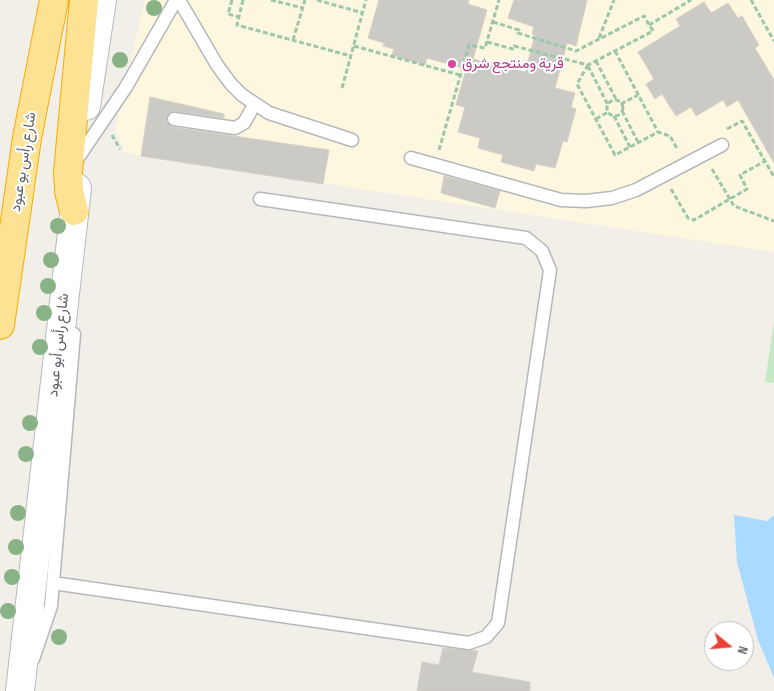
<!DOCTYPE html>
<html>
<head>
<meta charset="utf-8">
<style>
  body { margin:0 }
  #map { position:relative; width:774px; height:691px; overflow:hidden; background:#f1efe8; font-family:"Sofia Sans Condensed",sans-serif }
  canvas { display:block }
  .north { position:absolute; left:704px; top:621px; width:50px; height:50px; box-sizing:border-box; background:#fff; border:1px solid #bfc1c3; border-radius:50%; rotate:107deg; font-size:14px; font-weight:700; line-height:20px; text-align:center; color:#5f6368 }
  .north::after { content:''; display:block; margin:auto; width:18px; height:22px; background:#ea4335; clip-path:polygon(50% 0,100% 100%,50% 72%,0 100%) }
</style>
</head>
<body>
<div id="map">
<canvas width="774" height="691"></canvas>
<div class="north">N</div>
</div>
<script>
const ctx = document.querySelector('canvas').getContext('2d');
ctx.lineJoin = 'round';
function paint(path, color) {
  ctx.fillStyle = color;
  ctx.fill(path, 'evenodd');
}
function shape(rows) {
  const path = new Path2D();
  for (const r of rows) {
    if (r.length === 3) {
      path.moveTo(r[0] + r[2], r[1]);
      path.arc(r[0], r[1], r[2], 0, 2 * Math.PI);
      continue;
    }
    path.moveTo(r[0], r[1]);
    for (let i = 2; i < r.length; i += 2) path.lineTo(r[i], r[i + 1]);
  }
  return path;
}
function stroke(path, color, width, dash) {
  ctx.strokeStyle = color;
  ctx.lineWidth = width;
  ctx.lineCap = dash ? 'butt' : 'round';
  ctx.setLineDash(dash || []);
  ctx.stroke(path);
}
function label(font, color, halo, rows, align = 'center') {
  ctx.font = font + ' "Sofia Sans Condensed",Vazirmatn,sans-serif';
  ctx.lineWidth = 4;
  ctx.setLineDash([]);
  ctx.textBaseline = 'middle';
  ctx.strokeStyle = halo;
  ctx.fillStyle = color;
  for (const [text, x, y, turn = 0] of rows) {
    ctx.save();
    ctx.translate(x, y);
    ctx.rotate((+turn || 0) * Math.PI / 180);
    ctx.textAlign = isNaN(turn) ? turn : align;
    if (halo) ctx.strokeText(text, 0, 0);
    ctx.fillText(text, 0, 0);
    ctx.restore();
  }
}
paint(shape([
  [145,0,774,0,774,252,125,153,115,129]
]), '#fef7e0');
paint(shape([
  [774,322,774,383,765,382]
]), '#c5e8c5');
paint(shape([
  [774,515,774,678,758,640,737,562,734,515,767,521]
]), '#aadaff');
const building = shape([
  [379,0,469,0,468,4,487,10,473,59,525,72,535,35,532,34,534,27,508,18,514,0,587,0,576,46,567,43,555,88,575,93,571,107,576,109,567,142,563,141,555,168,536,164,534,171,501,162,503,155,478,148,480,138,458,132,465,107,456,105,466,69,427,58,425,65,392,55,394,49,383,46,384,43,368,38,379,0],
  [704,2,711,13,728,3,738,18,742,16,759,45,755,48,774,80,774,163,738,100,727,107,723,100,696,116,691,107,676,116,662,94,655,99,646,84,654,79,638,52,680,26,676,19,704,2],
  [150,97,224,114,224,118,171,111,166,118,167,122,172,127,329,150,323,184,141,156,150,97],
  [444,176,500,191,495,208,441,193,444,176],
  [443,648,478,651,472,672,530,682,530,691,417,691,422,662,439,665,443,648]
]);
paint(building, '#cccac5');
stroke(building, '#d6d1c6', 1);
const lane = shape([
  [179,0,217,65,231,84,242,95,269,113,352,140],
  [174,119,235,128,244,123,254,105],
  [80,155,126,87,176,0],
  [411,158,561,200,586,201,612,198,636,190,722,145],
  [53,583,469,643,486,637,498,623,550,270,542,251,526,238,260,199],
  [33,659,51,606,74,334]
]);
const secondary = shape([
  [86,106,102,0],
  [20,691,77,188]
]);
const highway = shape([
  [74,211,69,191,68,172,84,0],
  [0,325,27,138,54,0]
]);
stroke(lane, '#b5b8bc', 15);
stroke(secondary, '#b6babf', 30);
stroke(highway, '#f9ab00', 30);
stroke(shape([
  [232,0,228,14,239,17],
  [243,0,237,25,351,56],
  [271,0,303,8],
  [317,0,363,13],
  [751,0,774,41],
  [649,25,691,0],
  [599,38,614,0],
  [293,40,305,0],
  [487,42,513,49,514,46,588,65,653,31,644,16,576,51,518,33,519,30,493,22],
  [354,46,460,75],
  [615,51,658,132],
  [596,61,617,101],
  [588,65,577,84,615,155,658,132,670,136,678,150],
  [588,66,608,105],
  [342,88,366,0],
  [615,108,8],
  [621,104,638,95],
  [622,111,638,142],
  [614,116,630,147],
  [596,119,608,112],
  [727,129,742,121,774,177],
  [112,135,120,149],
  [439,150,469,45,485,48,499,0],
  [712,169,734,206,774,221],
  [671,189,688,218,694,220,747,189,740,175,765,161]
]), '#9cc7a9', 3, [5, 2.5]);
stroke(lane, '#fff', 12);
stroke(secondary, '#fff', 28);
stroke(highway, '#fde293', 28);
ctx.fillStyle = '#89b387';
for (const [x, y] of [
  [154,8],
  [120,60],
  [58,226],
  [51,260],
  [48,286],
  [44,313],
  [40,347],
  [30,423],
  [26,454],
  [18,513],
  [16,547],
  [12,577],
  [8,611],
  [59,637]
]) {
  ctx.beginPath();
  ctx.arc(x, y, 8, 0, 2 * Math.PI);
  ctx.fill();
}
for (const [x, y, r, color] of [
  [452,64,5,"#d1479c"]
]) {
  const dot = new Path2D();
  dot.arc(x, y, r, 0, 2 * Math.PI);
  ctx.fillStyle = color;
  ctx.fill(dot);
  stroke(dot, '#fff', 2);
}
label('15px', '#b23c85', '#fff', [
  ["قرية ومنتجع شرق",462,64]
], 'left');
label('15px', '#5f6368', '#fff', [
  ["شارع رأس بو عبود",24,162,-81],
  ["شارع رأس أبو عبود",59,345,-84]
]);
</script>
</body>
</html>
